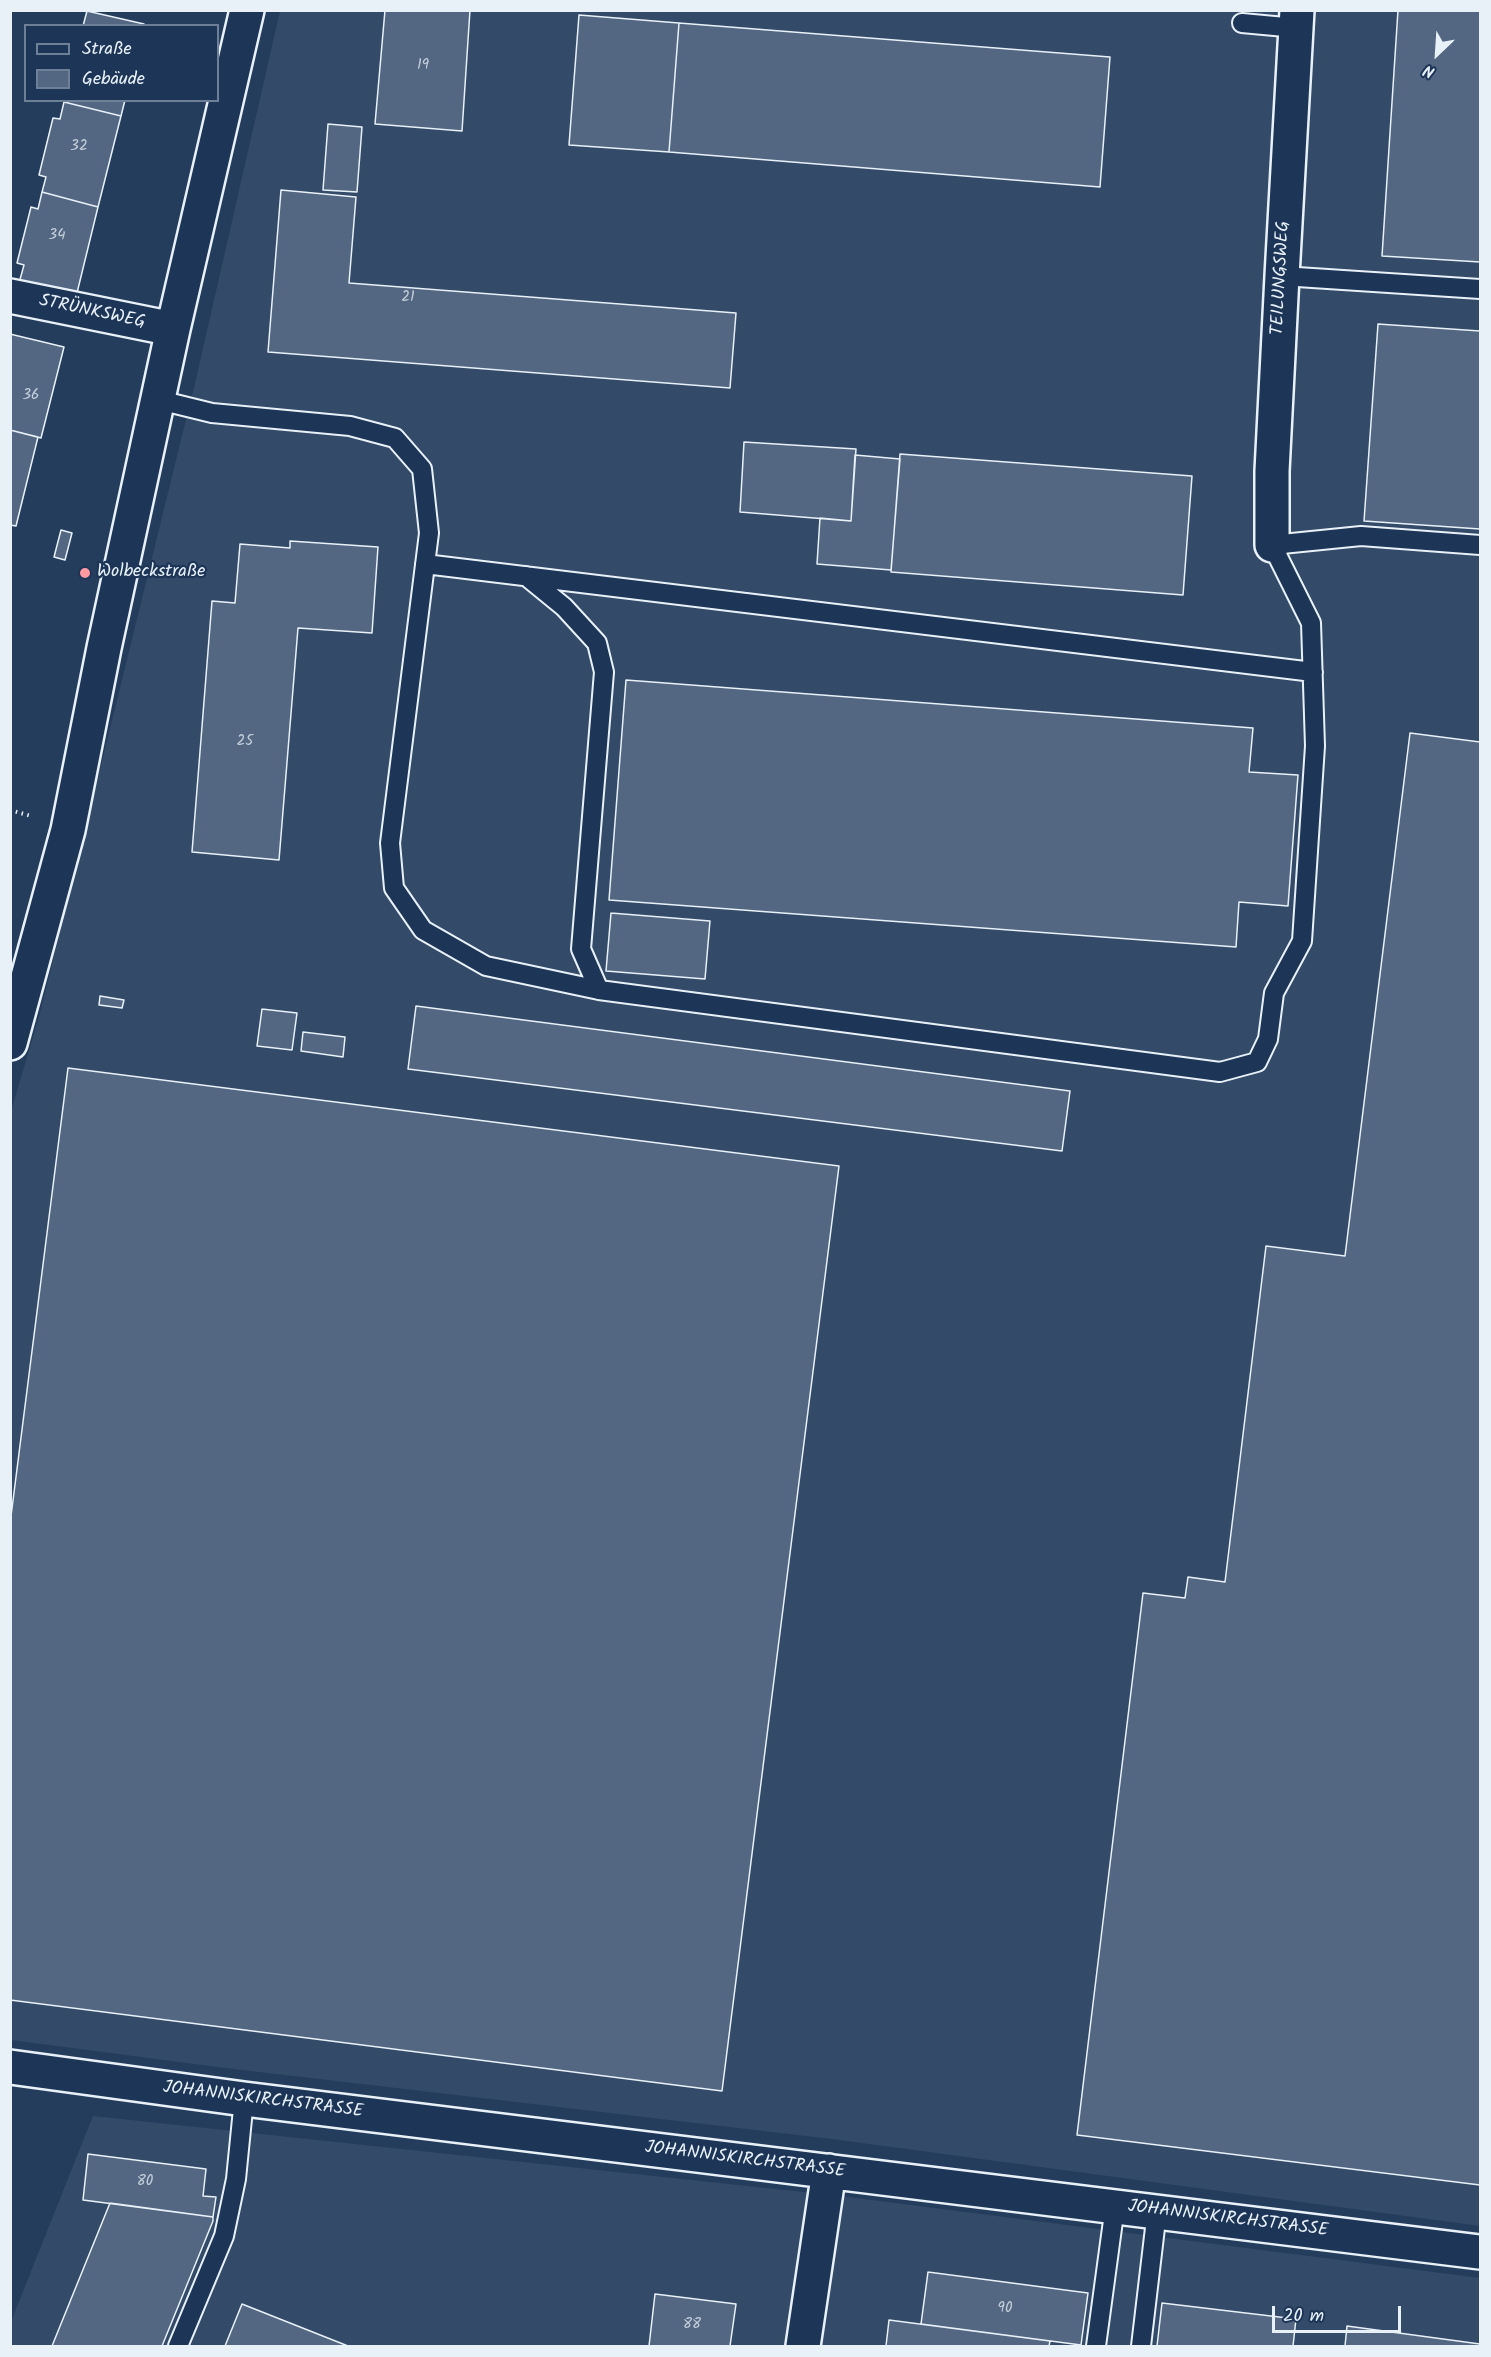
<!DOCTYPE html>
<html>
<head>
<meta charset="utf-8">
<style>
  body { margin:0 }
  #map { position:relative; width:1491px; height:2357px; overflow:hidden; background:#253d5d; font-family:Kalam,sans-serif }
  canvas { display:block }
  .frame { position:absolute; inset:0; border:12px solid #e8f1f8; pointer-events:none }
  .legend { position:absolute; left:24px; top:24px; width:195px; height:78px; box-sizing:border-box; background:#1d3557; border:2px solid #6e8097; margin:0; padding:8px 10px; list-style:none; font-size:18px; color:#e8f1f8 }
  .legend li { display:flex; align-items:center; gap:12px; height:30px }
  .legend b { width:30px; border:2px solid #6e8097 }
  .north { position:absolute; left:1407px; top:24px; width:60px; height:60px; -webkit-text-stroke:4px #1d3557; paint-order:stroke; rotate:205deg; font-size:16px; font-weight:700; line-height:24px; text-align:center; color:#e8f1f8 }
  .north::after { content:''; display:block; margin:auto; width:21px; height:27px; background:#e8f1f8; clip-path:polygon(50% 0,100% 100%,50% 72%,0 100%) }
  .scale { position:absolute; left:1272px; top:2306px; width:129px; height:27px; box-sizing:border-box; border:3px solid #e8f1f8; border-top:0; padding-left:8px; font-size:18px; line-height:21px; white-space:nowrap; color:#e8f1f8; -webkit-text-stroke:4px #1d3557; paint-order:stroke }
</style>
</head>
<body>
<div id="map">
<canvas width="1491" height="2357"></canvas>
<div class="frame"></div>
<ul class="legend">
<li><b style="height:8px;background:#1d3557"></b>Straße</li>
<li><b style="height:16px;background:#536782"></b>Gebäude</li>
</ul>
<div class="north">N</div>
<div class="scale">20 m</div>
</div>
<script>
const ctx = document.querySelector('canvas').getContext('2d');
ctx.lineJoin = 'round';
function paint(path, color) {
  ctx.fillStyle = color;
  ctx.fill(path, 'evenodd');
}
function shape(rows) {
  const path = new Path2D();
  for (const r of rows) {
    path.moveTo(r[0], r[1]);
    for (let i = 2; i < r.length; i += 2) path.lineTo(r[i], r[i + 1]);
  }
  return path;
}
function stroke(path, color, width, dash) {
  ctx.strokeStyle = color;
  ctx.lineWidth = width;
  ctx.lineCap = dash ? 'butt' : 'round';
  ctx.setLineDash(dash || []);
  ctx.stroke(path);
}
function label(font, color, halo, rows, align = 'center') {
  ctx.font = font + ' Kalam,sans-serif';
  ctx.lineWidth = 4.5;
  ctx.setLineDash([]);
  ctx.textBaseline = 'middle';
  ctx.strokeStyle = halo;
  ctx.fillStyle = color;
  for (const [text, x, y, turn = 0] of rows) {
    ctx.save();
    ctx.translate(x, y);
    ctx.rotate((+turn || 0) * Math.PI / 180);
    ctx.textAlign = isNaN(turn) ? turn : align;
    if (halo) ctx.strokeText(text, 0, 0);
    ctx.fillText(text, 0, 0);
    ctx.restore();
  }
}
paint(shape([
  [280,11,1480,11,1480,2226,832,2139,225,2068,11,2040,11,1111,39,1017,196,379],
  [93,2116,841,2196,1480,2278,1480,2346,11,2346,10,2324]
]), '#334a68');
const building = shape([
  [385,10,470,10,462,131,375,124,385,10],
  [1398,10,1480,10,1480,262,1382,256,1398,10],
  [87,11,144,24,143,26,83,26,87,11],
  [579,15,679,23,669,152,569,145,579,15],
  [679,23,1110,57,1100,187,669,152,679,23],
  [65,100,125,100,121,116,64,102,65,100],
  [64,102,121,116,98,207,42,192,46,177,39,175,53,118,60,119,64,102],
  [328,124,362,127,357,192,323,190,328,124],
  [281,190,356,197,349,283,736,313,730,388,268,352,281,190],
  [42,192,98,207,76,297,19,283,24,265,17,263,31,207,38,209,42,192],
  [1378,324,1480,331,1480,529,1364,521,1378,324],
  [10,334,64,347,41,438,10,430,10,334],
  [10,430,38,437,16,526,10,525,10,430],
  [744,442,856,449,851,521,740,512,744,442],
  [900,454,1192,476,1183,595,891,572,900,454],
  [855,455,900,459,891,570,817,564,820,518,851,521,855,455],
  [61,530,72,533,65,560,54,557,61,530],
  [290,541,378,547,372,633,298,628,279,860,192,852,212,601,235,603,240,544,290,548,290,541],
  [626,680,1253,728,1249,772,1298,775,1288,906,1239,902,1236,947,609,900,626,680],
  [1410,733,1480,742,1480,2185,1077,2135,1143,1593,1185,1598,1188,1577,1225,1582,1266,1246,1345,1256,1410,733],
  [611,913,710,921,705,979,606,971,611,913],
  [100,996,124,1000,122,1008,99,1005,100,996],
  [416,1006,1070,1091,1062,1151,408,1069,416,1006],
  [262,1009,297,1013,292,1050,257,1046,262,1009],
  [303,1032,345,1037,343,1057,301,1051,303,1032],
  [68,1068,839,1166,722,2091,10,2000,10,1524,68,1068],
  [88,2154,206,2169,203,2196,216,2197,213,2217,83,2200,88,2154],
  [110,2203,213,2217,213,2221,162,2346,52,2346,110,2203],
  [928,2272,1088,2293,1081,2345,921,2324,928,2272],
  [655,2294,736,2304,730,2346,649,2346,655,2294],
  [1162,2303,1296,2319,1293,2346,1157,2346,1162,2303],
  [242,2304,348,2346,225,2346,242,2304],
  [889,2320,1050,2341,1049,2346,886,2346,889,2320],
  [1347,2326,1480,2344,1480,2346,1345,2346,1347,2326]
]);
paint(building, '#536782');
stroke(building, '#e8f1f8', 1.5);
const service = shape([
  [1242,23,1296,28],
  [1282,276,1480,289],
  [159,400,212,413,350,426,395,438,422,469,429,533,390,843,394,888,423,930,486,966,599,990,1220,1072,1257,1062,1268,1039,1274,993,1302,941,1315,746,1311,623,1272,545,1361,536,1480,545],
  [425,564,1313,672],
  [526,576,564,607,597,643,604,672,581,949,599,990],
  [178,2346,224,2236,236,2179,244,2099],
  [1096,2346,1115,2206],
  [1141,2346,1157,2211]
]);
const minor = shape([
  [10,296,173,329],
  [1272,545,1272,471,1282,276,1297,10],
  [10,1043,68,830,104,648,173,329,247,10],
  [10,2067,244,2099,1480,2252],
  [803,2346,829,2171]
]);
stroke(service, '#e8f1f8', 22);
stroke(minor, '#e8f1f8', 38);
stroke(shape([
  [10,810,31,816]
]), '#e8f1f8', 4, [1.5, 4.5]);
stroke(service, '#1d3557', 18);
stroke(minor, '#1d3557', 33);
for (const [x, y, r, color] of [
  [85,573,6,"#ff9aa2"]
]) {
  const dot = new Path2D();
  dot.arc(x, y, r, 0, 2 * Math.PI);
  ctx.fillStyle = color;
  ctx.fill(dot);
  stroke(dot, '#1d3557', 2);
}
label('15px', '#c3ceda', null, [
  ["19",423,66],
  ["32",79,147],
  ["34",57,236],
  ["21",408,298],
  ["36",31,396],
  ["25",245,742],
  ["80",145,2182],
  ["90",1005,2309],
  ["88",692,2325]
]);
label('18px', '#e8f1f8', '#1d3557', [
  ["TEILUNGSWEG",1282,278,-87],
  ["STRÜNKSWEG",92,313,12],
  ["JOHANNISKIRCHSTRASSE",263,2101,7],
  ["JOHANNISKIRCHSTRASSE",745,2161,7],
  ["JOHANNISKIRCHSTRASSE",1228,2220,7]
]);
label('18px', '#e8f1f8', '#1d3557', [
  ["Wolbeckstraße",97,573]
], 'left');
</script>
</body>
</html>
